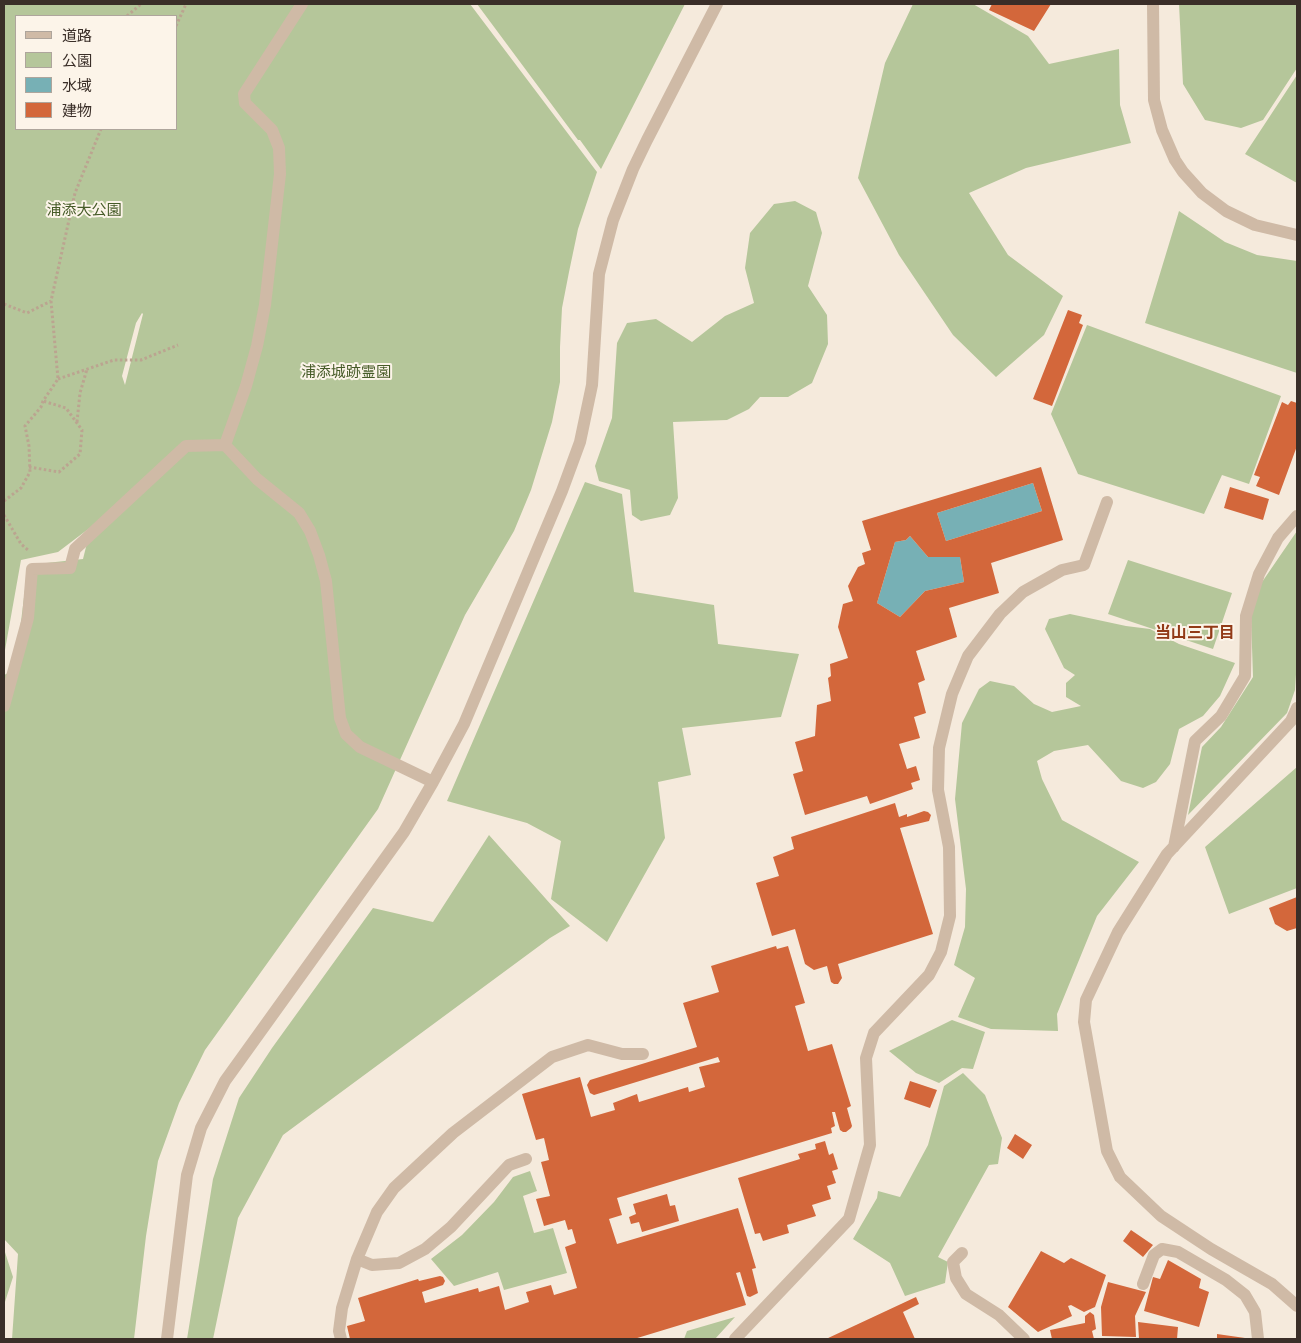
<!DOCTYPE html>
<html>
<head>
<meta charset="utf-8">
<style>
  body { margin:0 }
  #map { position:relative; width:1301px; height:1343px; overflow:hidden; background:#f5eadc; font-family:"PT Sans","Noto Sans JP",sans-serif }
  canvas { display:block }
  .frame { position:absolute; inset:0; border:5px solid #3a2e28; pointer-events:none }
  .legend { position:absolute; left:15px; top:15px; width:162px; height:115px; box-sizing:border-box; background:#fcf4e9; border:1px solid #aea59c; margin:0; padding:6px 9px; list-style:none; font-size:15px; color:#3a2e28 }
  .legend li { display:flex; align-items:center; gap:10px; height:25px }
  .legend b { width:25px; border:1px solid #aea59c }
</style>
</head>
<body>
<div id="map">
<canvas width="1301" height="1343"></canvas>
<div class="frame"></div>
<ul class="legend">
<li><b style="height:6px;background:#cfbaa6"></b>道路</li>
<li><b style="height:14px;background:#b5c69a"></b>公園</li>
<li><b style="height:14px;background:#77b0b5"></b>水域</li>
<li><b style="height:14px;background:#d3673b"></b>建物</li>
</ul>
</div>
<script>
const ctx = document.querySelector('canvas').getContext('2d');
ctx.lineJoin = 'round';
function paint(path, color) {
  ctx.fillStyle = color;
  ctx.fill(path, 'evenodd');
}
function shape(rows) {
  const path = new Path2D();
  for (const r of rows) {
    path.moveTo(r[0], r[1]);
    for (let i = 2; i < r.length; i += 2) path.lineTo(r[i], r[i + 1]);
  }
  return path;
}
function stroke(path, color, width, dash) {
  ctx.strokeStyle = color;
  ctx.lineWidth = width;
  ctx.lineCap = dash ? 'butt' : 'round';
  ctx.setLineDash(dash || []);
  ctx.stroke(path);
}
function label(font, color, halo, rows, align = 'center') {
  ctx.font = font + ' "PT Sans","Noto Sans JP",sans-serif';
  ctx.lineWidth = 4;
  ctx.setLineDash([]);
  ctx.textBaseline = 'middle';
  ctx.strokeStyle = halo;
  ctx.fillStyle = color;
  for (const [text, x, y, turn = 0] of rows) {
    ctx.save();
    ctx.translate(x, y);
    ctx.rotate((+turn || 0) * Math.PI / 180);
    ctx.textAlign = isNaN(turn) ? turn : align;
    if (halo) ctx.strokeText(text, 0, 0);
    ctx.fillText(text, 0, 0);
    ctx.restore();
  }
}
paint(shape([
  [4,4,470,4,597,172,578,229,569,272,562,308,560,347,560,382,552,422,531,490,514,531,465,615,378,809,205,1050,179,1103,158,1161,146,1236,134,1339,12,1339,18,1254,4,1239,4,675,15,670,28,565,83,559,91,527,58,552,21,560,5,650,4,651],
  [16,16,176,16,176,129,16,129],
  [142,313,143,314,125,385,122,376,136,323],
  [477,4,685,4,601,169,580,140,578,140],
  [913,4,973,4,1028,36,1049,64,1119,49,1120,105,1131,143,1026,168,969,193,1008,255,1063,296,1044,335,996,377,953,335,899,255,858,178,885,63],
  [1179,4,1297,4,1297,68,1263,120,1241,128,1205,120,1183,84],
  [1297,75,1297,183,1245,154],
  [795,201,816,212,822,233,808,286,827,315,828,344,812,383,788,397,760,397,749,409,727,420,673,422,678,498,670,515,641,521,632,515,630,490,599,481,595,466,612,418,617,343,627,323,656,319,692,342,725,316,754,303,745,268,750,233,774,204],
  [1179,211,1225,242,1257,255,1297,261,1297,373,1145,323],
  [1087,325,1281,396,1249,484,1222,475,1204,514,1078,474,1051,414],
  [585,482,622,494,634,592,714,605,718,644,799,654,781,717,682,728,691,775,658,782,665,838,607,942,551,899,561,841,527,823,447,801],
  [1297,531,1297,659,1295,690,1287,713,1188,815,1202,747,1221,727,1253,677,1251,617,1260,585],
  [1128,560,1232,593,1213,649,1108,614],
  [1070,614,1126,626,1150,629,1179,644,1235,663,1220,696,1203,716,1179,729,1170,764,1156,782,1143,788,1121,781,1088,745,1054,751,1037,761,1042,779,1062,820,1139,862,1097,916,1057,1014,1058,1031,991,1029,958,1017,975,978,954,965,965,927,966,889,955,799,962,723,979,689,990,681,1014,686,1034,704,1052,712,1081,706,1066,697,1066,683,1075,675,1064,668,1045,629,1049,619],
  [1297,767,1297,888,1229,914,1205,847],
  [489,835,570,926,550,938,283,1135,238,1218,213,1339,187,1339,213,1179,239,1098,272,1048,373,908,433,922],
  [952,1020,985,1032,973,1069,962,1068,939,1083,916,1073,889,1051],
  [963,1073,985,1095,1002,1138,998,1164,989,1165,938,1257,948,1262,945,1283,905,1296,890,1263,853,1239,877,1198,878,1191,900,1197,928,1145,944,1086],
  [530,1171,537,1191,523,1196,534,1233,553,1228,567,1273,504,1290,498,1272,454,1286,431,1259,462,1235,494,1202,513,1177],
  [4,1249,13,1277,4,1305],
  [735,1317,715,1339,684,1339,687,1331]
]), '#b5c69a');
paint(shape([
  [1033,483,1042,511,946,541,937,513],
  [910,536,928,557,960,557,964,582,925,591,900,617,877,603,895,542,906,540]
]), '#77b0b5');
paint(shape([
  [992,4,1051,4,1034,31,989,10],
  [1068,310,1082,315,1079,323,1083,325,1052,406,1033,399],
  [1291,401,1297,403,1297,446,1279,495,1256,486,1260,477,1254,475,1282,402,1288,405],
  [1041,467,1063,540,991,563,999,593,949,608,957,637,916,651,925,680,918,683,926,713,914,717,920,738,899,744,907,769,916,766,920,780,911,783,913,789,870,804,867,796,805,815,793,774,803,771,795,742,815,736,817,705,831,701,828,678,831,676,830,664,848,658,838,627,843,604,853,601,848,586,858,567,865,564,862,553,871,550,862,521],
  [1033,483,1042,511,946,541,937,513],
  [910,536,928,557,960,557,964,582,925,591,900,617,877,603,895,542,906,540],
  [1230,487,1269,499,1263,520,1224,508],
  [895,803,899,817,907,814,907,817,924,811,928,812,931,815,929,821,900,828,933,934,838,964,842,978,838,984,834,984,831,982,827,966,814,970,805,964,795,929,772,936,756,883,779,876,773,857,794,849,791,837],
  [1297,897,1297,928,1287,931,1275,924,1269,908],
  [776,946,777,949,788,946,805,1003,795,1006,808,1051,832,1044,851,1106,847,1108,852,1126,851,1128,846,1132,843,1132,840,1130,835,1112,832,1112,835,1126,831,1128,832,1133,617,1198,622,1215,609,1219,617,1244,738,1208,756,1268,752,1269,758,1293,750,1297,747,1296,740,1272,736,1273,746,1305,634,1339,350,1339,347,1326,365,1321,358,1298,418,1279,419,1281,440,1276,443,1277,445,1281,443,1285,422,1292,425,1303,478,1288,479,1292,499,1286,505,1310,529,1302,526,1292,551,1285,554,1295,577,1288,565,1247,576,1243,572,1229,568,1230,565,1220,544,1226,536,1199,550,1196,541,1162,549,1160,544,1138,536,1140,522,1094,580,1077,591,1117,615,1110,613,1103,637,1094,639,1102,688,1087,689,1092,705,1087,699,1067,720,1062,718,1057,594,1095,590,1093,587,1085,590,1080,697,1047,683,1003,719,992,711,966],
  [910,1081,937,1090,930,1108,904,1099],
  [1015,1134,1032,1145,1023,1159,1007,1148],
  [825,1141,829,1155,833,1153,838,1169,832,1171,836,1183,827,1186,831,1199,812,1205,816,1216,787,1225,789,1233,763,1241,760,1233,755,1234,738,1178,800,1159,798,1154,816,1149,815,1144],
  [667,1194,670,1206,675,1205,679,1221,642,1232,639,1222,631,1224,629,1217,636,1214,633,1204],
  [1131,1230,1153,1245,1143,1257,1123,1241],
  [1041,1251,1064,1263,1071,1258,1106,1275,1095,1307,1084,1312,1071,1305,1068,1306,1072,1316,1038,1332,1008,1307],
  [1168,1260,1201,1279,1199,1288,1209,1292,1199,1327,1144,1311,1153,1277,1160,1279],
  [1108,1282,1146,1292,1135,1316,1136,1337,1102,1336,1101,1307],
  [916,1297,919,1304,903,1312,915,1339,826,1339],
  [1090,1312,1094,1315,1096,1329,1092,1331,1094,1339,1052,1339,1050,1330,1085,1323,1085,1316],
  [1138,1322,1178,1327,1177,1339,1139,1339],
  [1217,1334,1245,1338,1245,1339,1217,1339]
]), '#d3673b');
stroke(shape([
  [127,16,141,4],
  [176,26,186,4],
  [4,304,27,313,51,301],
  [58,379,114,360,141,360,178,345],
  [77,422,80,393,87,369],
  [29,467,59,472,80,454,82,430,66,408,43,401],
  [4,501,21,488,30,472,29,446,25,426,41,407,43,401,58,379,51,301,75,193,101,129],
  [4,515,21,544,28,550]
]), '#bba490', 3, [2.5, 2.5]);
stroke(shape([
  [1153,4,1154,100,1162,130,1175,160,1183,172,1202,193,1226,211,1255,225,1297,235],
  [225,445,246,386,257,346,265,305,280,174,279,148,272,130,245,103,244,94,302,4],
  [4,706,28,618,32,569,70,568,75,549,186,446,225,445,257,479,299,513,310,531,319,555,326,581,340,718,346,734,360,747,433,782],
  [1297,708,1291,721,1167,854,1118,932,1086,1000,1084,1022,1107,1151,1120,1177,1161,1216,1211,1249,1272,1284,1297,1306],
  [1174,847,1195,741,1221,716,1245,676,1246,616,1259,574,1278,538,1297,516],
  [962,1253,953,1262,956,1278,966,1294,999,1315,1024,1339],
  [357,1259,372,1265,399,1263,425,1249,451,1227,509,1165,526,1159],
  [1143,1284,1154,1255,1162,1249,1178,1252,1226,1280,1245,1295,1255,1312,1258,1339],
  [167,1339,187,1175,201,1128,225,1081,404,832,433,782,464,724,562,491,580,442,592,385,599,274,613,220,633,169,647,140,717,4],
  [341,1339,339,1331,342,1308,357,1259,377,1212,394,1188,453,1133,552,1057,588,1045,622,1054,643,1054],
  [735,1339,849,1219,870,1145,866,1058,874,1033,929,975,941,952,950,916,949,847,938,790,939,748,952,694,968,656,1000,614,1023,592,1062,570,1084,565,1107,502]
]), '#cfbaa6', 12);
label('15px', '#465b28', '#fcf4e9', [
  ["浦添大公園",84,211],
  ["浦添城跡霊園",346,373]
]);
label('bold 16px', '#923a17', '#fcf4e9', [
  ["当山三丁目",1195,633]
]);
</script>
</body>
</html>
